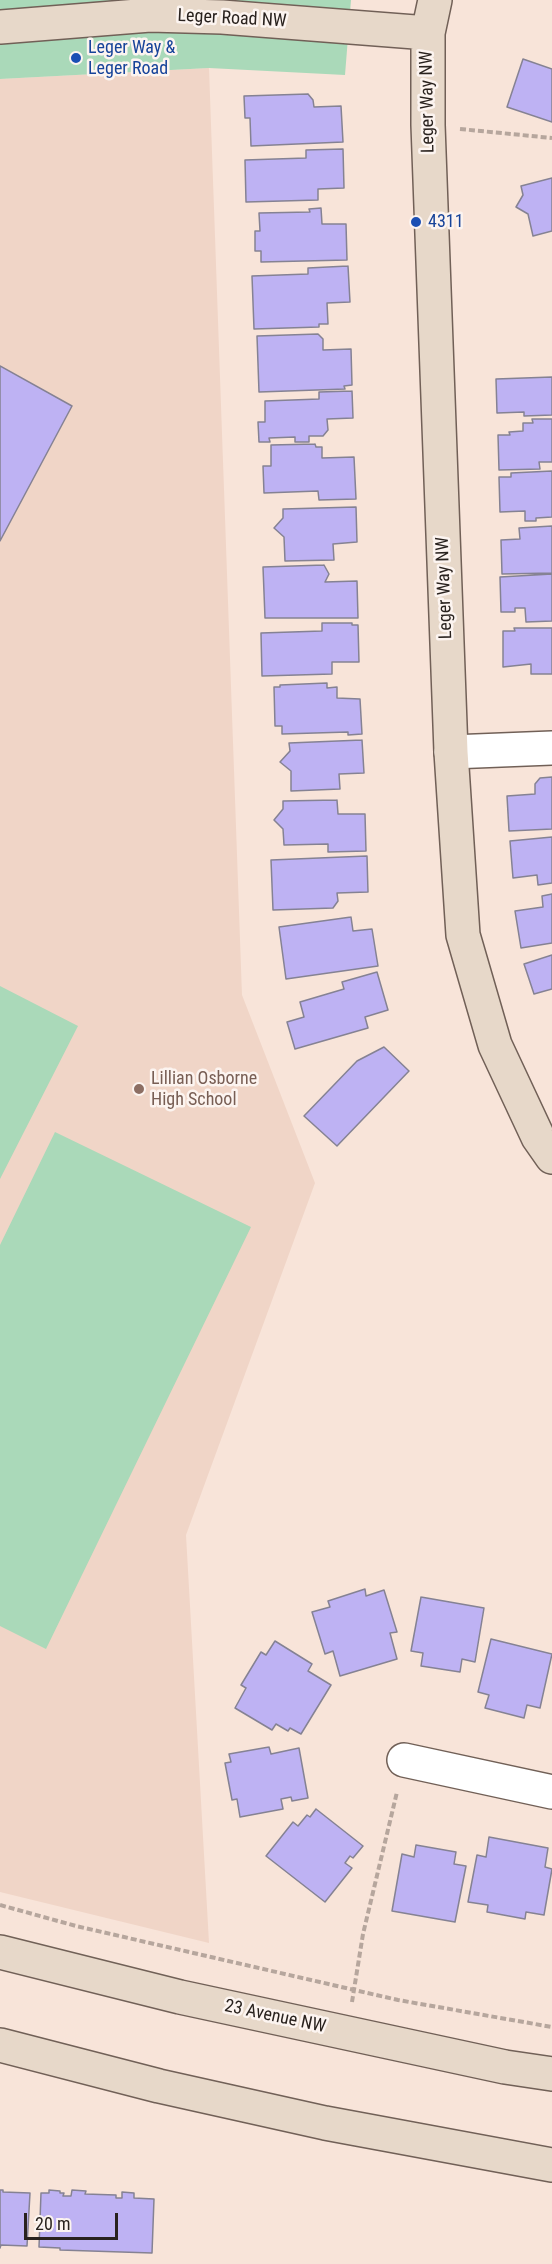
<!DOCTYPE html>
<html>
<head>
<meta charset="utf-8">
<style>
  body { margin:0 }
  #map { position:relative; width:552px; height:2264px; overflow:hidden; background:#f8e4d9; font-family:"Roboto Condensed",sans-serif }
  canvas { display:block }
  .scale { position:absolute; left:24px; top:2213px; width:94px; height:27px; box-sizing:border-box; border:3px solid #29221e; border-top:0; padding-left:8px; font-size:18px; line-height:21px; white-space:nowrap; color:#29221e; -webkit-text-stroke:4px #fcf4f0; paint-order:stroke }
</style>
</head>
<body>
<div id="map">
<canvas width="552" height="2264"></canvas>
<div class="scale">20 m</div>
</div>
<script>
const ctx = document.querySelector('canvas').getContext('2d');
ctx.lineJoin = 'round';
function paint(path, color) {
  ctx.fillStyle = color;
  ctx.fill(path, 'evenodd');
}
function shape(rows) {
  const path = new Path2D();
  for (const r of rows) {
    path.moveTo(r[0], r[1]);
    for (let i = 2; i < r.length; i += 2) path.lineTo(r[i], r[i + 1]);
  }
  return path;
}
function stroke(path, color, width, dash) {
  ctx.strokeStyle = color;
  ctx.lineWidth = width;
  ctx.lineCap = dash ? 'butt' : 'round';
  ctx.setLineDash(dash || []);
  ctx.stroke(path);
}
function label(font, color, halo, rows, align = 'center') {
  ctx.font = font + ' "Roboto Condensed",sans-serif';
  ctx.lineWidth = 5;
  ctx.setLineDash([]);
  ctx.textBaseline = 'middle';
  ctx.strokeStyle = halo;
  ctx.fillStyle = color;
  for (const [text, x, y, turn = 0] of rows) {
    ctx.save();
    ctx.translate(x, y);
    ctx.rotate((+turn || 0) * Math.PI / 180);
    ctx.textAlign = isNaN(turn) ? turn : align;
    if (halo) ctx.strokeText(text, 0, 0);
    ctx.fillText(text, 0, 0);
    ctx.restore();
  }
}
paint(shape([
  [209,68,242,995,315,1183,186,1535,209,1943,0,1892,0,79]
]), '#f0d5c7');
paint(shape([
  [0,0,351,0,345,75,209,68,0,79],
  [0,986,78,1026,0,1179],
  [55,1132,251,1227,46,1649,0,1626,0,1245]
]), '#aad9b9');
const building = shape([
  [523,59,552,69,552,122,507,107,523,59],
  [308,94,313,100,314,107,341,106,343,142,251,146,250,118,245,118,244,96,308,94],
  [343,149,344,188,318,189,318,200,246,202,245,160,306,158,306,150,343,149],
  [552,178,552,231,533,236,528,214,516,207,523,195,521,186,552,178],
  [321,208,322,224,346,224,347,260,261,262,261,251,255,251,255,231,260,231,259,213,310,212,309,209,321,208],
  [348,266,350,302,327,303,328,324,319,324,319,327,254,329,252,276,308,274,308,268,348,266],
  [318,334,323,339,323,350,351,349,352,385,344,386,345,389,259,392,257,336,318,334],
  [0,366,72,406,0,541,0,366],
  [552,377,552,415,524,416,524,412,497,413,496,379,552,377],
  [352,391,353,418,327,419,328,430,323,436,309,436,309,442,295,442,295,437,269,438,270,442,259,442,258,422,265,422,265,401,319,399,319,392,352,391],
  [532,419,552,419,552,462,539,462,540,469,499,470,498,435,510,435,509,432,523,431,523,423,533,423,532,419],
  [315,444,316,447,322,447,322,458,354,457,356,499,319,500,318,491,264,493,263,466,271,466,271,445,315,444],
  [552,471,552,517,536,518,536,521,525,521,525,511,500,512,499,477,511,477,511,473,552,471],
  [356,507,357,542,333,544,334,560,285,561,284,537,274,528,283,518,283,509,356,507],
  [552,526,552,573,502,574,501,540,520,539,519,528,552,526],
  [324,565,329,574,325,582,357,581,358,618,265,618,263,567,324,565],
  [552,574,552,621,526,622,525,608,515,608,515,612,501,612,500,577,552,574],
  [322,623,352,623,352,625,358,625,359,662,332,662,332,674,262,676,261,633,322,631,322,623],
  [514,628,552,628,552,674,531,674,531,664,503,667,503,631,515,631,514,628],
  [327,683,327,688,337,687,337,698,360,699,362,734,348,735,348,732,282,734,282,726,275,726,274,687,280,687,280,685,327,683],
  [362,740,364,773,339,774,340,789,291,791,291,771,280,762,290,751,289,743,362,740],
  [552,777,552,829,509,831,507,796,535,794,535,784,540,778,552,777],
  [337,800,338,814,365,814,366,851,328,852,328,844,284,845,283,829,274,820,283,809,283,801,337,800],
  [552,837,552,883,538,885,537,875,513,878,510,841,552,837],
  [367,856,368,892,337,893,338,901,333,908,273,910,271,860,367,856],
  [552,894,552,943,521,948,515,911,543,907,542,896,552,894],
  [351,917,353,931,372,929,378,966,286,979,279,927,351,917],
  [552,955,552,989,534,994,524,964,552,955],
  [377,972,388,1010,365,1017,368,1028,295,1049,287,1022,304,1017,300,1002,344,989,342,982,377,972],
  [384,1047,409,1071,337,1146,304,1116,357,1061,384,1047],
  [365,1589,366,1596,384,1590,397,1632,390,1633,397,1659,340,1676,333,1651,325,1654,312,1612,330,1607,328,1601,365,1589],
  [421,1597,484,1608,475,1662,462,1659,460,1672,421,1666,423,1653,411,1651,421,1597],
  [491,1639,552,1654,540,1708,527,1705,524,1718,485,1708,489,1695,478,1692,491,1639],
  [275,1641,312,1664,308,1671,331,1685,301,1734,290,1728,288,1731,276,1724,272,1730,235,1708,246,1688,241,1685,261,1652,266,1655,275,1641],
  [269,1747,271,1754,299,1748,308,1798,292,1801,291,1797,281,1799,283,1809,240,1817,237,1799,232,1800,225,1763,231,1762,229,1754,269,1747],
  [316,1809,363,1846,353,1858,350,1856,345,1863,352,1868,325,1902,266,1856,293,1822,298,1826,307,1815,310,1817,316,1809],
  [489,1837,548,1848,545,1867,552,1869,544,1915,526,1912,525,1919,487,1912,488,1905,468,1902,477,1855,486,1857,489,1837],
  [416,1845,456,1852,454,1864,466,1866,455,1922,392,1911,402,1854,414,1857,416,1845],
  [0,2190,3,2190,3,2192,30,2193,27,2246,1,2245,0,2248,0,2190],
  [49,2190,60,2191,60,2193,64,2193,63,2196,71,2196,72,2190,86,2191,85,2194,116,2195,116,2198,122,2198,122,2192,134,2193,134,2198,154,2199,152,2253,60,2250,60,2248,39,2247,41,2193,49,2193,49,2190]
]);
paint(building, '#beb2f3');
stroke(building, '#858293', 1.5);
const street = shape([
  [451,752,552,748],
  [404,1760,552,1792]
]);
const secondary = shape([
  [435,0,428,33,428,125,451,752,463,935,495,1045,538,1137,552,1157],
  [0,27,150,15,222,17,428,33],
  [0,1952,180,1997,505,2067,552,2074],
  [0,2045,159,2086,325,2123,552,2165]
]);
stroke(street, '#716057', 36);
stroke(secondary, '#716057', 36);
stroke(shape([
  [460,129,552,138],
  [0,1905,76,1926,398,2000,552,2027],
  [352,2002,363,1934,397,1792]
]), '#b6a69d', 4, [6, 3]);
stroke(street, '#fff', 33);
stroke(secondary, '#e7d8c9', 33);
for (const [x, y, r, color] of [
  [76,58,6,"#1a4fb4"],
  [416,222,6,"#1a4fb4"],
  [139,1089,6,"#8d6e63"]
]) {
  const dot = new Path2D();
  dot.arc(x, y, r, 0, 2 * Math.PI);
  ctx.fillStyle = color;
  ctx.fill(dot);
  stroke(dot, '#fcf4f0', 2);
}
label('18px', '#29221e', '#fcf4f0', [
  ["Leger Road NW",232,19,3],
  ["Leger Way NW",428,102,-91],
  ["Leger Way NW",445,588,-92],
  ["23 Avenue NW",275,2017,12]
]);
label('18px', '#164399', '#fcf4f0', [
  ["Leger Way &",88,48],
  ["Leger Road",88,69],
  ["4311",428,222]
], 'left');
label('18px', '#785e54', '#fcf4f0', [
  ["Lillian Osborne",151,1079],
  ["High School",151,1100]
], 'left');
</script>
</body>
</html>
